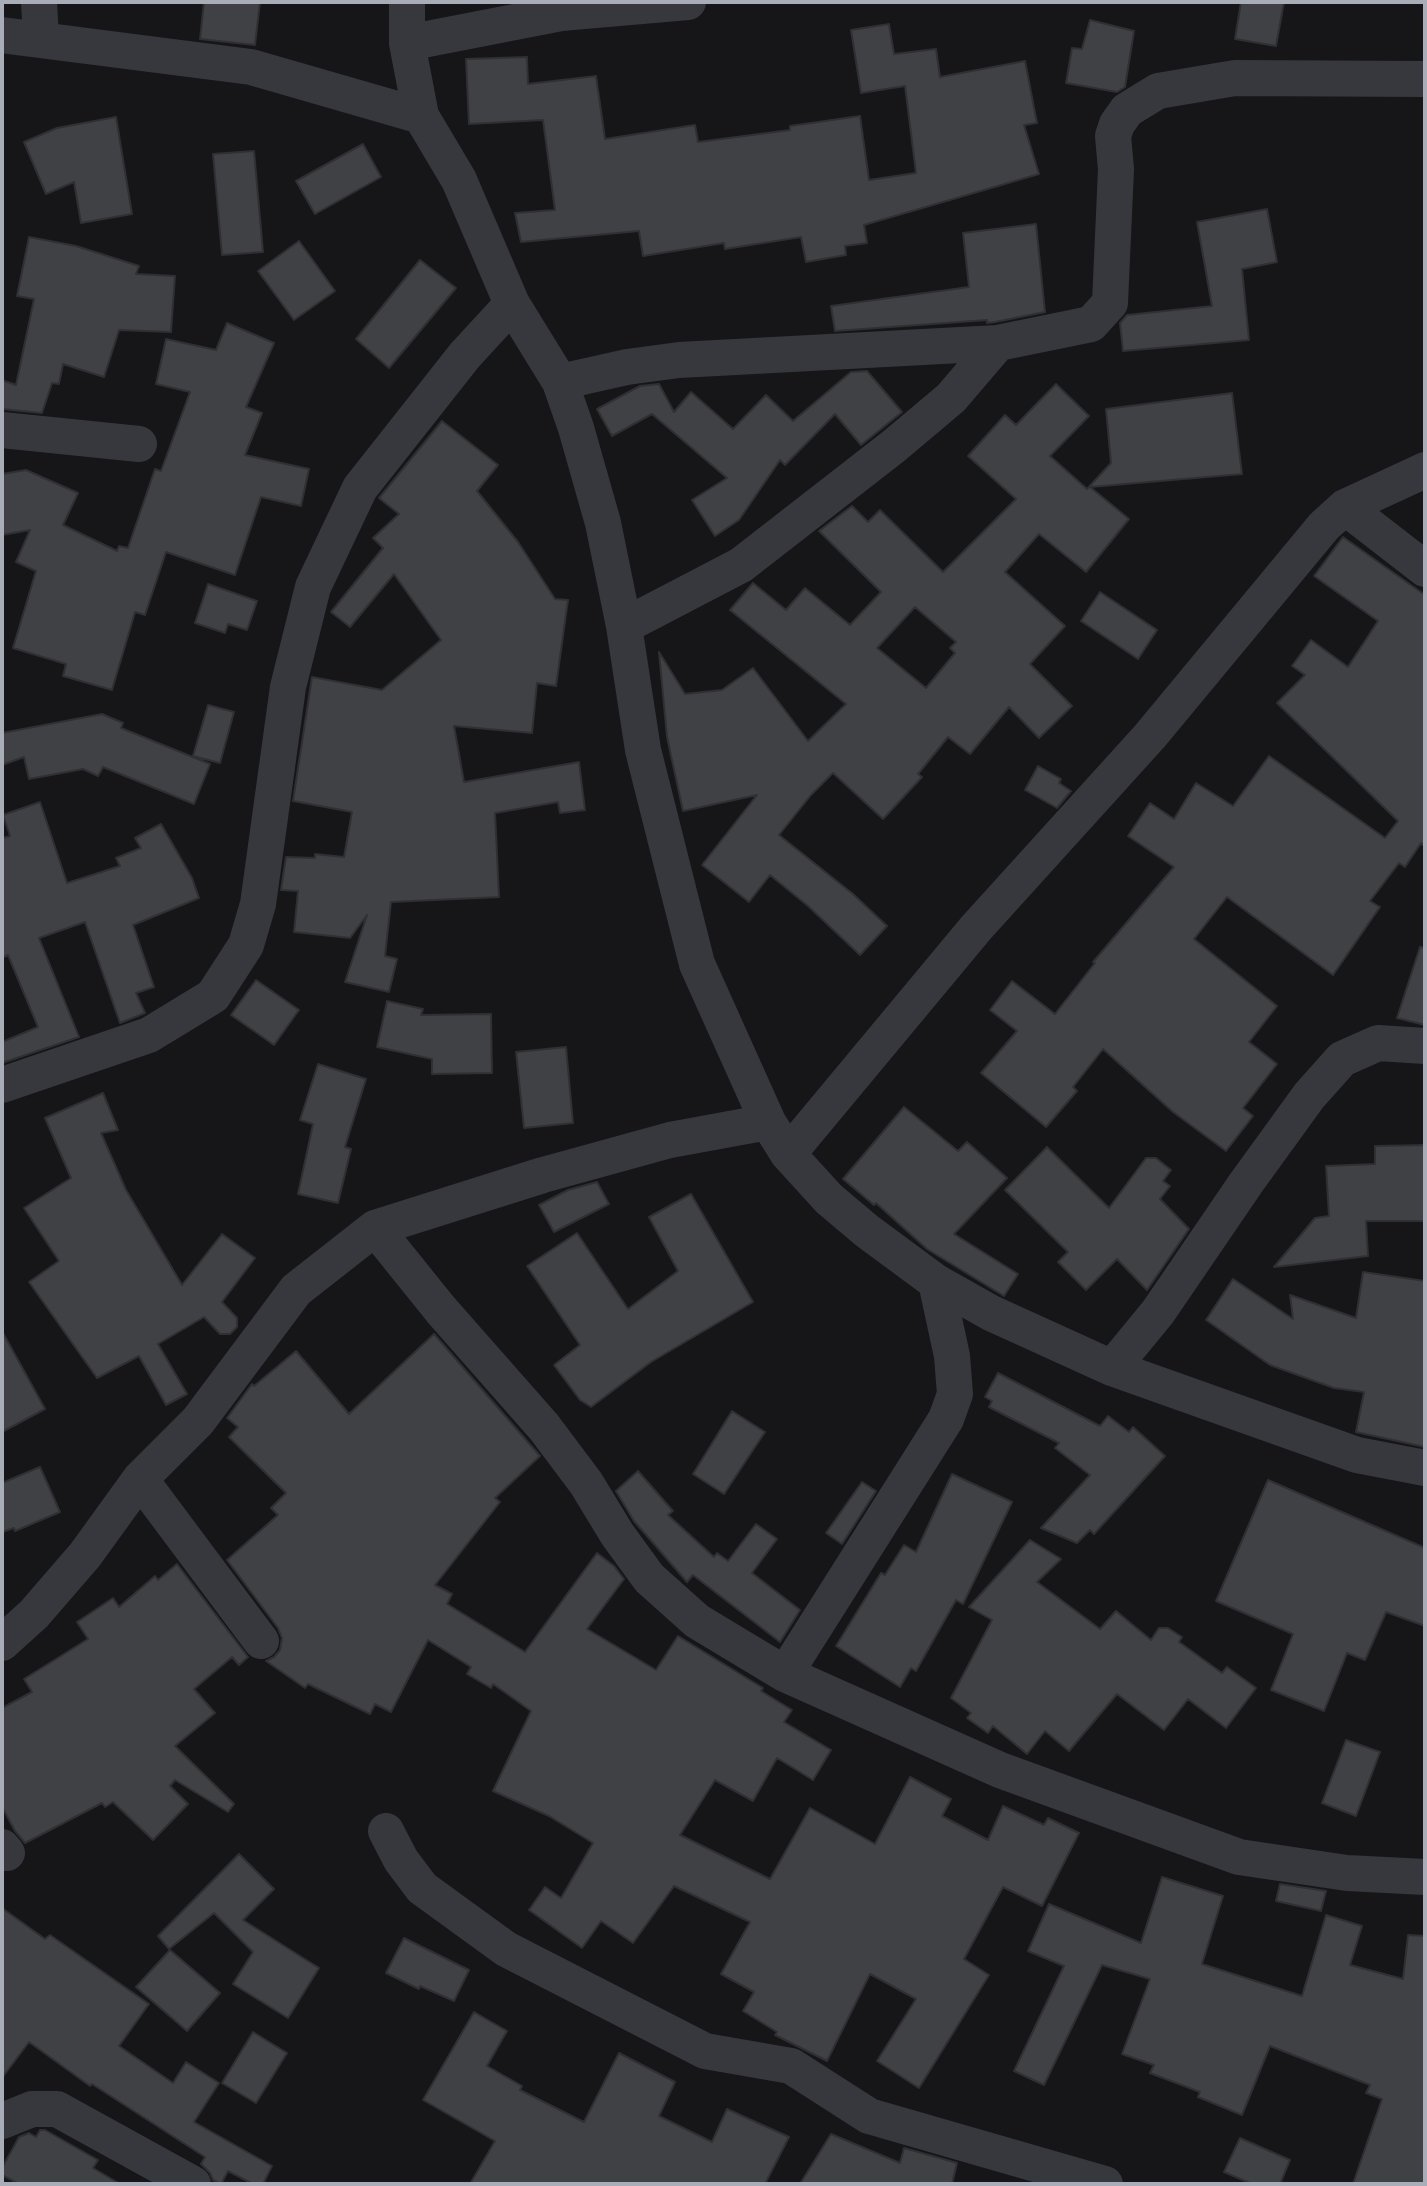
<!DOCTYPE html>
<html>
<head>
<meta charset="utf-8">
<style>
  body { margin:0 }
  #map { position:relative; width:1427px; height:2186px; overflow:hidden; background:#161618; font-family:Cabin,sans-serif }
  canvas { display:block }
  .frame { position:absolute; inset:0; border:4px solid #a8adb8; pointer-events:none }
</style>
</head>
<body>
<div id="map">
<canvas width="1427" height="2186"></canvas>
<div class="frame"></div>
</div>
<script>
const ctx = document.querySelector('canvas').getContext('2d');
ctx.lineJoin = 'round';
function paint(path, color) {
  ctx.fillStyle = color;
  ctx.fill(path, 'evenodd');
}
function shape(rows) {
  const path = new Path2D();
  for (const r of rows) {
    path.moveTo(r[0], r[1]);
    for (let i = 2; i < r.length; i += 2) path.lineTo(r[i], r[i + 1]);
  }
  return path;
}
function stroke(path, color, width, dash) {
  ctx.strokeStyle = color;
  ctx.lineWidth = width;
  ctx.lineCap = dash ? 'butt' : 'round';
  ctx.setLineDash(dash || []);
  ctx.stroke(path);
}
const building = shape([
  [204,2,260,2,255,45,200,39,204,2],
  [1241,2,1284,2,1276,46,1235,39,1241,2],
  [1090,20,1134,31,1125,87,1117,92,1066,83,1072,48,1082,49,1090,20],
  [889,24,894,54,936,49,940,77,1025,61,1037,123,1024,125,1039,174,864,225,867,243,845,246,846,255,806,262,801,237,725,249,724,243,643,256,639,231,521,242,515,213,555,210,543,120,469,124,466,59,527,57,528,84,596,76,605,139,695,125,698,142,790,130,790,126,860,116,869,180,916,173,905,86,861,93,851,30,889,24],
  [116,117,132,214,81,223,74,182,46,194,24,142,57,128,116,117],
  [363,144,381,177,315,214,296,181,363,144],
  [254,151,263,252,222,255,213,154,254,151],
  [1267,209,1277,262,1242,269,1249,340,1123,351,1120,323,1127,315,1212,306,1197,222,1267,209],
  [1036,224,1045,312,995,322,987,323,987,320,835,331,831,306,969,287,963,233,1036,224],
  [29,237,76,246,139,266,136,274,175,276,171,332,119,330,104,377,63,364,59,384,52,383,42,413,2,409,2,380,16,385,34,299,17,296,29,237],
  [299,241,335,291,294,320,258,271,299,241],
  [420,260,456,288,389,368,356,339,420,260],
  [227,323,274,343,246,407,262,413,245,455,309,469,301,506,261,497,235,575,166,552,145,615,135,612,112,690,63,676,66,664,13,648,36,571,16,562,30,530,2,535,2,474,26,470,78,493,63,525,117,551,119,546,128,548,155,469,161,471,190,392,156,384,166,339,216,350,227,323],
  [867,371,902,412,861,445,835,414,785,465,780,460,739,520,715,536,692,500,727,478,652,414,612,436,597,409,640,386,659,384,674,412,691,392,733,429,766,395,793,421,851,372,867,371],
  [1056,384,1089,416,1050,456,1087,489,1111,463,1106,409,1232,393,1242,474,1090,487,1129,519,1086,572,1039,534,1005,572,1065,626,1030,664,1072,706,1039,738,1009,707,970,754,948,737,918,774,922,777,883,819,833,773,811,795,779,835,853,894,887,926,860,955,808,906,770,875,749,902,702,865,757,795,683,811,667,737,659,652,685,694,722,690,753,668,808,741,846,704,730,610,753,583,786,610,805,588,850,625,881,592,819,531,852,506,868,522,880,510,943,572,1016,499,968,456,1005,415,1016,425,1056,384],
  [915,607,956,642,950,648,955,653,926,688,877,648,915,607],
  [442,421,498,465,477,491,518,542,555,599,568,600,556,686,537,683,532,733,454,726,464,782,579,762,585,810,560,813,558,802,495,813,499,897,391,902,385,956,397,959,389,992,345,982,367,915,350,938,294,932,298,891,281,890,286,857,315,858,315,854,344,857,352,812,293,801,312,677,382,690,441,640,394,574,350,627,331,612,383,548,373,538,399,514,379,498,442,421],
  [1343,537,1425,595,1425,847,1421,843,1405,867,1399,863,1370,901,1380,907,1333,975,1227,897,1194,939,1277,1006,1249,1042,1277,1064,1243,1108,1253,1116,1226,1151,1173,1112,1103,1049,1073,1087,1077,1091,1046,1127,981,1073,1017,1031,990,1010,1012,981,1055,1014,1095,963,1093,962,1174,867,1128,836,1150,803,1174,819,1196,783,1233,806,1269,756,1385,838,1398,821,1277,703,1305,675,1292,666,1311,640,1348,667,1378,621,1314,576,1343,537],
  [208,584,257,601,247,630,228,624,225,633,195,623,208,584],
  [1100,592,1157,630,1138,659,1081,621,1100,592],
  [208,705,234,712,220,763,193,756,208,705],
  [102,714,123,723,121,728,210,764,194,804,103,767,98,776,83,769,29,779,24,757,2,765,2,733,102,714],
  [1038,766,1061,779,1059,783,1071,791,1057,808,1025,790,1038,766],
  [40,802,67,883,120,866,116,858,141,848,135,838,161,824,192,878,199,898,133,925,154,987,136,993,145,1013,120,1023,85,922,39,938,79,1037,2,1063,2,1042,38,1027,8,955,2,958,2,838,10,836,3,815,40,802],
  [1420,947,1425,948,1425,1025,1397,1018,1420,947],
  [256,980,299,1010,274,1045,231,1015,256,980],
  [387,1001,423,1009,421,1015,491,1014,492,1073,432,1074,432,1059,377,1047,387,1001],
  [566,1047,573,1123,524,1128,516,1052,566,1047],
  [318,1064,366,1079,345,1147,351,1149,338,1203,298,1194,313,1124,300,1120,318,1064],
  [103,1093,118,1130,101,1133,126,1190,182,1285,222,1234,255,1258,222,1302,237,1318,237,1327,230,1334,220,1334,204,1317,158,1344,187,1394,166,1405,139,1356,97,1378,29,1282,59,1261,24,1208,71,1178,45,1118,103,1093],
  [904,1107,958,1151,967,1142,1007,1178,954,1234,1018,1274,1004,1296,927,1249,876,1203,874,1205,843,1179,904,1107],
  [1425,1145,1425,1221,1366,1221,1368,1256,1274,1267,1315,1218,1329,1216,1326,1166,1375,1164,1375,1146,1425,1145],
  [1047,1147,1109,1208,1146,1158,1156,1158,1171,1170,1163,1181,1170,1186,1160,1199,1189,1229,1147,1290,1117,1259,1086,1290,1058,1262,1068,1252,1005,1190,1047,1147],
  [597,1182,609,1204,554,1232,539,1205,568,1190,597,1182],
  [691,1194,753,1302,651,1362,591,1407,580,1400,554,1365,580,1345,527,1266,577,1233,628,1309,678,1271,649,1217,691,1194],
  [1363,1272,1425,1281,1425,1447,1356,1432,1364,1392,1334,1388,1270,1365,1206,1320,1233,1279,1293,1319,1290,1295,1356,1318,1363,1272],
  [2,1331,45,1409,2,1432,2,1331],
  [434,1334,540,1456,495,1498,500,1502,435,1585,452,1594,447,1604,525,1652,597,1553,614,1566,624,1579,587,1629,656,1670,678,1636,763,1688,761,1691,792,1710,784,1722,831,1750,813,1780,777,1758,753,1801,715,1780,680,1835,770,1879,810,1808,875,1844,910,1777,951,1799,942,1816,988,1840,1003,1806,1044,1825,1048,1818,1079,1833,1042,1906,1003,1887,964,1959,989,1975,919,2088,877,2061,916,1999,870,1974,827,2061,775,2035,777,2032,743,2011,754,1992,721,1974,750,1922,674,1886,633,1943,601,1921,582,1948,529,1910,545,1887,561,1898,593,1843,549,1816,493,1791,531,1711,493,1684,491,1688,467,1674,471,1667,428,1640,391,1712,375,1704,370,1714,308,1684,305,1688,266,1661,274,1657,280,1650,282,1638,278,1628,227,1560,278,1515,271,1508,286,1493,229,1437,238,1427,227,1418,252,1384,254,1386,296,1351,349,1414,434,1334],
  [998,1373,1100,1426,1108,1416,1129,1432,1133,1427,1165,1456,1094,1534,1090,1530,1077,1543,1041,1528,1090,1475,1055,1448,1059,1443,989,1407,992,1401,985,1397,998,1373],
  [732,1411,765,1432,724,1494,693,1474,732,1411],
  [40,1467,60,1512,15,1531,14,1528,2,1532,2,1483,40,1467],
  [638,1471,673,1511,668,1515,714,1557,717,1553,728,1561,756,1524,777,1539,752,1573,800,1610,780,1642,693,1575,687,1582,634,1521,616,1491,638,1471],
  [952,1474,1012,1502,963,1604,956,1600,916,1671,911,1668,900,1687,836,1646,881,1573,885,1575,904,1545,916,1552,952,1474],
  [1268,1480,1425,1548,1425,1626,1386,1612,1365,1660,1347,1653,1324,1711,1271,1690,1293,1634,1216,1601,1268,1480],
  [862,1482,876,1491,842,1544,826,1533,862,1482],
  [1030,1540,1061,1559,1037,1582,1100,1629,1116,1611,1151,1640,1159,1628,1168,1628,1182,1637,1179,1642,1222,1673,1227,1667,1256,1688,1226,1728,1188,1699,1164,1730,1117,1694,1069,1751,1045,1731,1027,1754,993,1726,988,1733,967,1718,971,1713,951,1698,992,1620,969,1607,1030,1540],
  [177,1564,248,1657,239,1665,232,1657,194,1689,215,1713,175,1746,234,1804,228,1812,175,1780,170,1786,188,1804,153,1840,113,1802,105,1807,102,1803,25,1843,15,1831,2,1807,2,1708,32,1692,24,1679,88,1639,77,1622,113,1598,119,1607,155,1576,158,1580,177,1564],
  [1346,1740,1380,1752,1356,1816,1322,1803,1346,1740],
  [239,1854,274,1889,243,1920,319,1968,288,2018,233,1984,253,1952,214,1913,169,1949,158,1936,239,1854],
  [1162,1877,1223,1896,1202,1964,1302,1996,1326,1915,1362,1926,1350,1965,1403,1979,1408,1935,1425,1936,1425,2184,1353,2184,1382,2099,1366,2093,1370,2085,1270,2046,1242,2115,1198,2097,1200,2092,1150,2073,1154,2065,1122,2054,1150,1979,1102,1965,1044,2085,1014,2071,1064,1966,1028,1951,1049,1904,1141,1943,1162,1877],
  [1280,1884,1326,1891,1321,1911,1276,1901,1280,1884],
  [2,1908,45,1939,50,1935,149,2004,119,2046,173,2083,186,2062,219,2083,194,2122,272,2166,263,2184,253,2184,228,2171,221,2184,213,2180,210,2173,201,2164,205,2157,92,2084,90,2086,29,2042,2,2078,2,1908],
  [404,1938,469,1970,454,2001,420,1986,419,1989,386,1973,404,1938],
  [170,1950,220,1993,187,2031,136,1987,170,1950],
  [474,2012,507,2031,487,2066,522,2086,520,2090,584,2122,619,2053,675,2082,659,2116,712,2142,727,2109,789,2137,765,2184,470,2184,495,2141,423,2100,474,2012],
  [253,2032,287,2053,256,2103,222,2083,253,2032],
  [40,2130,45,2130,98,2160,93,2168,120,2184,19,2184,2,2175,2,2168,19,2137,29,2133,36,2137,40,2130],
  [831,2134,900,2163,904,2148,957,2163,952,2184,800,2184,831,2134],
  [1240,2138,1290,2160,1280,2184,1252,2184,1224,2172,1240,2138]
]);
paint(building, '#404145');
stroke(building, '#303034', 2);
stroke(shape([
  [39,2,41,39],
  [407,2,407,43,421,116,459,180,512,304,560,382,576,428,603,523,624,626,643,750,697,964,768,1122,788,1154,829,1199,867,1231,936,1282,991,1313,1112,1368,1357,1455,1425,1468],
  [2,35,251,67,421,116],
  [407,43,561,13,688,2],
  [560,382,627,367,679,360,998,343,1091,324,1110,303,1116,169,1113,136,1117,124,1127,110,1158,91,1235,78,1425,79],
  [2,430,139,444],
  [1345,507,1425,569],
  [624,626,741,565,894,446,951,398,998,343],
  [2,1085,149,1035,213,996,246,945,258,904,288,687,313,587,360,488,465,355,512,304],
  [788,1154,976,928,1150,736,1324,526,1345,507,1425,470],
  [375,1228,441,1310,544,1427,586,1483,617,1534,649,1578,697,1621,785,1674,1000,1770,1239,1857,1347,1873,1425,1877],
  [1112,1368,1158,1312,1246,1183,1309,1096,1342,1059,1378,1043,1425,1046],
  [140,1479,261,1641],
  [2,1643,34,1614,85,1555,140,1479,198,1421,296,1290,375,1228,543,1175,670,1140,768,1122],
  [785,1674,946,1419,955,1394,952,1356,936,1282],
  [386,1831,401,1860,422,1888,506,1949,705,2051,791,2066,869,2116,1105,2184],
  [2,1847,7,1853],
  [2,2121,32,2109,57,2109,193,2184]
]), '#37383d', 36);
</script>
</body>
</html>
